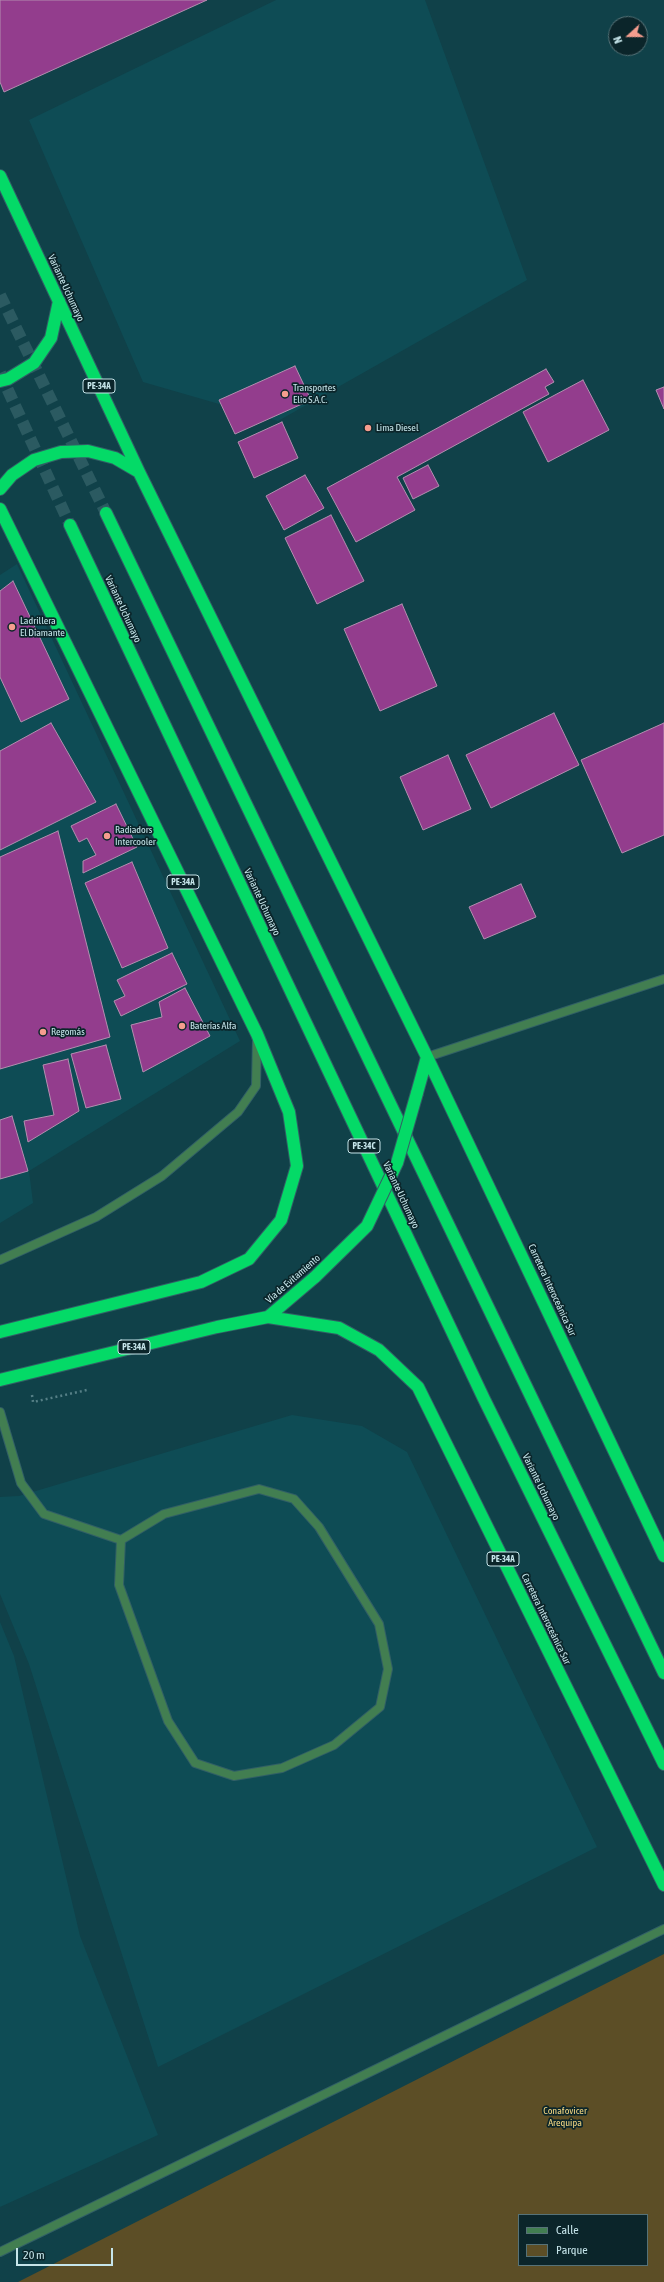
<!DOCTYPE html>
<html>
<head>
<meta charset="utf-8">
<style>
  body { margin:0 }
  #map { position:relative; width:664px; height:2282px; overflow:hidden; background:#104149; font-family:"Asap Condensed",sans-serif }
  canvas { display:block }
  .legend { position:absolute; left:518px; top:2214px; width:130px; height:52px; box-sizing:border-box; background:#0b252a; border:1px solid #567277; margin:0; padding:5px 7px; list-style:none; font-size:12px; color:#c6e5ea }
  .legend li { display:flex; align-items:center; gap:8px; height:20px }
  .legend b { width:20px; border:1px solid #567277 }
  .north { position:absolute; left:608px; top:16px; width:40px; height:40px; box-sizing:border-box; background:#0b252a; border:1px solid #567277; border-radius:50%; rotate:249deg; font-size:11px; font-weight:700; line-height:16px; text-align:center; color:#c6e5ea }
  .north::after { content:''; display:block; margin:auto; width:14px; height:18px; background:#f59d8e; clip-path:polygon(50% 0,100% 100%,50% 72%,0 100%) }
  .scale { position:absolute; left:16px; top:2248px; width:97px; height:18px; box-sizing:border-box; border:2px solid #c6e5ea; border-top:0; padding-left:5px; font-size:12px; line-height:14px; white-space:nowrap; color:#c6e5ea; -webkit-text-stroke:3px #0b252a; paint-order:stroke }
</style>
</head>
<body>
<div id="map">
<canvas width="664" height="2282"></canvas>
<ul class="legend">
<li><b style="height:5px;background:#427e51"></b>Calle</li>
<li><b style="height:11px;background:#5c4e26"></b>Parque</li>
</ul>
<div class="north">N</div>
<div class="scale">20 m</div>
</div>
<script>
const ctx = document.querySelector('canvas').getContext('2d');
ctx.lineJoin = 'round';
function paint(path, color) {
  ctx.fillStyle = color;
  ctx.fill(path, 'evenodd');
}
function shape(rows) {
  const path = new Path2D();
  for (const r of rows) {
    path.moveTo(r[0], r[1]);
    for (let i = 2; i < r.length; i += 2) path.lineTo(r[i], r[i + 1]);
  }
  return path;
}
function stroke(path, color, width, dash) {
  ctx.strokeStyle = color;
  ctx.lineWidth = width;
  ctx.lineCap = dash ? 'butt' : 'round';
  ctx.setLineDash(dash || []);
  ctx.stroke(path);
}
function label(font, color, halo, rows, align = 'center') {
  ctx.font = font + ' "Asap Condensed",sans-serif';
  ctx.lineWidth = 3.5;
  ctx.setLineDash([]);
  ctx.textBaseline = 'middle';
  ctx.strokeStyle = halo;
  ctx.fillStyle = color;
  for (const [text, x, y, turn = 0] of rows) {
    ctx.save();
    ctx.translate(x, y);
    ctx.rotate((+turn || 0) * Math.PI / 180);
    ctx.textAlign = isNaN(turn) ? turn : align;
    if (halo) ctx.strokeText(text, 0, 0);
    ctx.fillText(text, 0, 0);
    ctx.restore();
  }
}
paint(shape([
  [276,0,425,0,527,280,278,421,143,382,29,120],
  [17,564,240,1041,29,1171,33,1203,0,1223,0,575],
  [292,1415,362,1426,407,1452,597,1847,158,2067,29,1664,0,1594,0,1497,19,1496],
  [0,1622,14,1656,80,1936,158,2135,0,2207]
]), '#0e4c55');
paint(shape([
  [664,1954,664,2282,18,2282],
  [519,2215,647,2215,647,2265,519,2265]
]), '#5c4e26');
const building = shape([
  [0,0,207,0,4,92,0,82,0,0],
  [295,366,311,400,235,434,219,400,295,366],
  [546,369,554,382,545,387,549,394,397,477,415,510,356,542,327,488,546,369],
  [583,380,609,430,548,462,523,412,583,380],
  [664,387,664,409,656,390,664,387],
  [282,422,298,458,254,478,238,442,282,422],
  [428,465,439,486,413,499,403,478,428,465],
  [305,475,324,508,284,530,266,496,305,475],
  [331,515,364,581,317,604,285,538,331,515],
  [13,581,69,699,21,722,0,677,0,591,13,581],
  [402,604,437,686,380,711,344,629,402,604],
  [554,713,579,765,491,808,466,755,554,713],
  [51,723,96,802,0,850,0,751,51,723],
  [664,723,664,835,622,853,581,760,664,723],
  [448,755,471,809,423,830,400,777,448,755],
  [116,804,137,847,83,873,83,861,96,855,87,838,79,842,71,826,116,804],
  [58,831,110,1037,0,1069,0,857,58,831],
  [132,862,168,948,122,968,85,883,132,862],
  [521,884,536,917,484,939,469,907,521,884],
  [172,953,187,984,121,1016,114,1001,125,996,117,980,172,953],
  [185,988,210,1036,143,1072,131,1025,162,1017,159,1002,185,988],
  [106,1045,121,1099,86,1108,71,1054,106,1045],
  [68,1059,79,1111,28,1142,24,1121,54,1115,43,1065,68,1059],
  [12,1116,28,1171,0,1179,0,1120,12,1116]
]);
paint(building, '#933d8d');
stroke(building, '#b48eb0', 1);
stroke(shape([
  [0,295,106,513],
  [0,373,70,525]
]), '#2b5a61', 12, [12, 6]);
const lane = shape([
  [0,1412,21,1483,44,1514,121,1540,164,1514,259,1489,294,1499,319,1527,379,1624,388,1669,380,1707,334,1745,282,1768,234,1776,195,1763,168,1721,119,1585,121,1540],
  [0,2252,664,1929]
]);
const street = shape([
  [427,1057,664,979],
  [0,1260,96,1217,162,1176,238,1112,256,1086,257,1039]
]);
const highway = shape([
  [0,176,139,472,427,1057,664,1556],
  [0,381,8,379,34,363,51,338,59,301],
  [0,489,12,475,34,460,61,452,88,451,115,458,139,472],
  [0,509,257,1034,289,1112,297,1166,281,1220,249,1259,201,1282,0,1332],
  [106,513,664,1673],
  [70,525,484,1399,664,1764],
  [417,1093,427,1057],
  [268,1317,339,1328,379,1350,418,1387,664,1885],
  [0,1380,217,1327,268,1317,315,1277]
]);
stroke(lane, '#315f66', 10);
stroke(street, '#315f66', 10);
stroke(highway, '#315f66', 14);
stroke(shape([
  [32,1395,33,1402,87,1390]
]), '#557f86', 2.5, [2, 3]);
stroke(lane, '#427e51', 8);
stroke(street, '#427e51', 8);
stroke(highway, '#04da67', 12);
const highwayBridge = shape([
  [315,1277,367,1226,397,1163,417,1093]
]);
stroke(highwayBridge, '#315f66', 14, []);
stroke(highwayBridge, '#04da67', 12);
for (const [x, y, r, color] of [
  [285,394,4,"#f59d8e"],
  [368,428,4,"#f59d8e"],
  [12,627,4,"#f59d8e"],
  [107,836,4,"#f59d8e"],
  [182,1026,4,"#f59d8e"],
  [43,1032,4,"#f59d8e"]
]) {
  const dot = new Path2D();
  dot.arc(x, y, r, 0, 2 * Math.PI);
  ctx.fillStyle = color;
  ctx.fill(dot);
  stroke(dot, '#0b252a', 1.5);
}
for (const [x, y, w] of [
  [99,386,32],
  [183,882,32],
  [364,1146,32],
  [134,1347,32],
  [503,1559,32]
]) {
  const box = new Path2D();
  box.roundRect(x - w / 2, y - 7, w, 14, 3);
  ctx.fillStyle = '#0b252a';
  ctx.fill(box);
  stroke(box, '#c6e5ea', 1);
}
label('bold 9px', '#c6e5ea', null, [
  ["PE-34A",99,386],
  ["PE-34A",183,882],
  ["PE-34C",364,1146],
  ["PE-34A",134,1347],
  ["PE-34A",503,1559]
]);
label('10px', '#c6e5ea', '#0b252a', [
  ["Variante Uchumayo",66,288,65],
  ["Variante Uchumayo",123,609,65],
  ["Variante Uchumayo",262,902,65],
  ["Variante Uchumayo",401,1195,65],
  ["Vía de Evitamiento",293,1279,-41],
  ["Carretera Interoceánica Sur",552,1290,65],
  ["Variante Uchumayo",541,1487,64],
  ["Carretera Interoceánica Sur",546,1619,64]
]);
label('10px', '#c6e5ea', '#0b252a', [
  ["Transportes",293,388],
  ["Elio S.A.C.",293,400],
  ["Lima Diesel",376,428],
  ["Ladrillera",20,621],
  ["El Diamante",20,633],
  ["Radiadors",115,830],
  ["Intercooler",115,842],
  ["Baterías Alfa",190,1026],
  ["Regomás",51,1032]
], 'left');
label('10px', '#f6d883', '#0b252a', [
  ["Conafovicer",565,2111],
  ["Arequipa",565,2123]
]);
</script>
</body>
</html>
